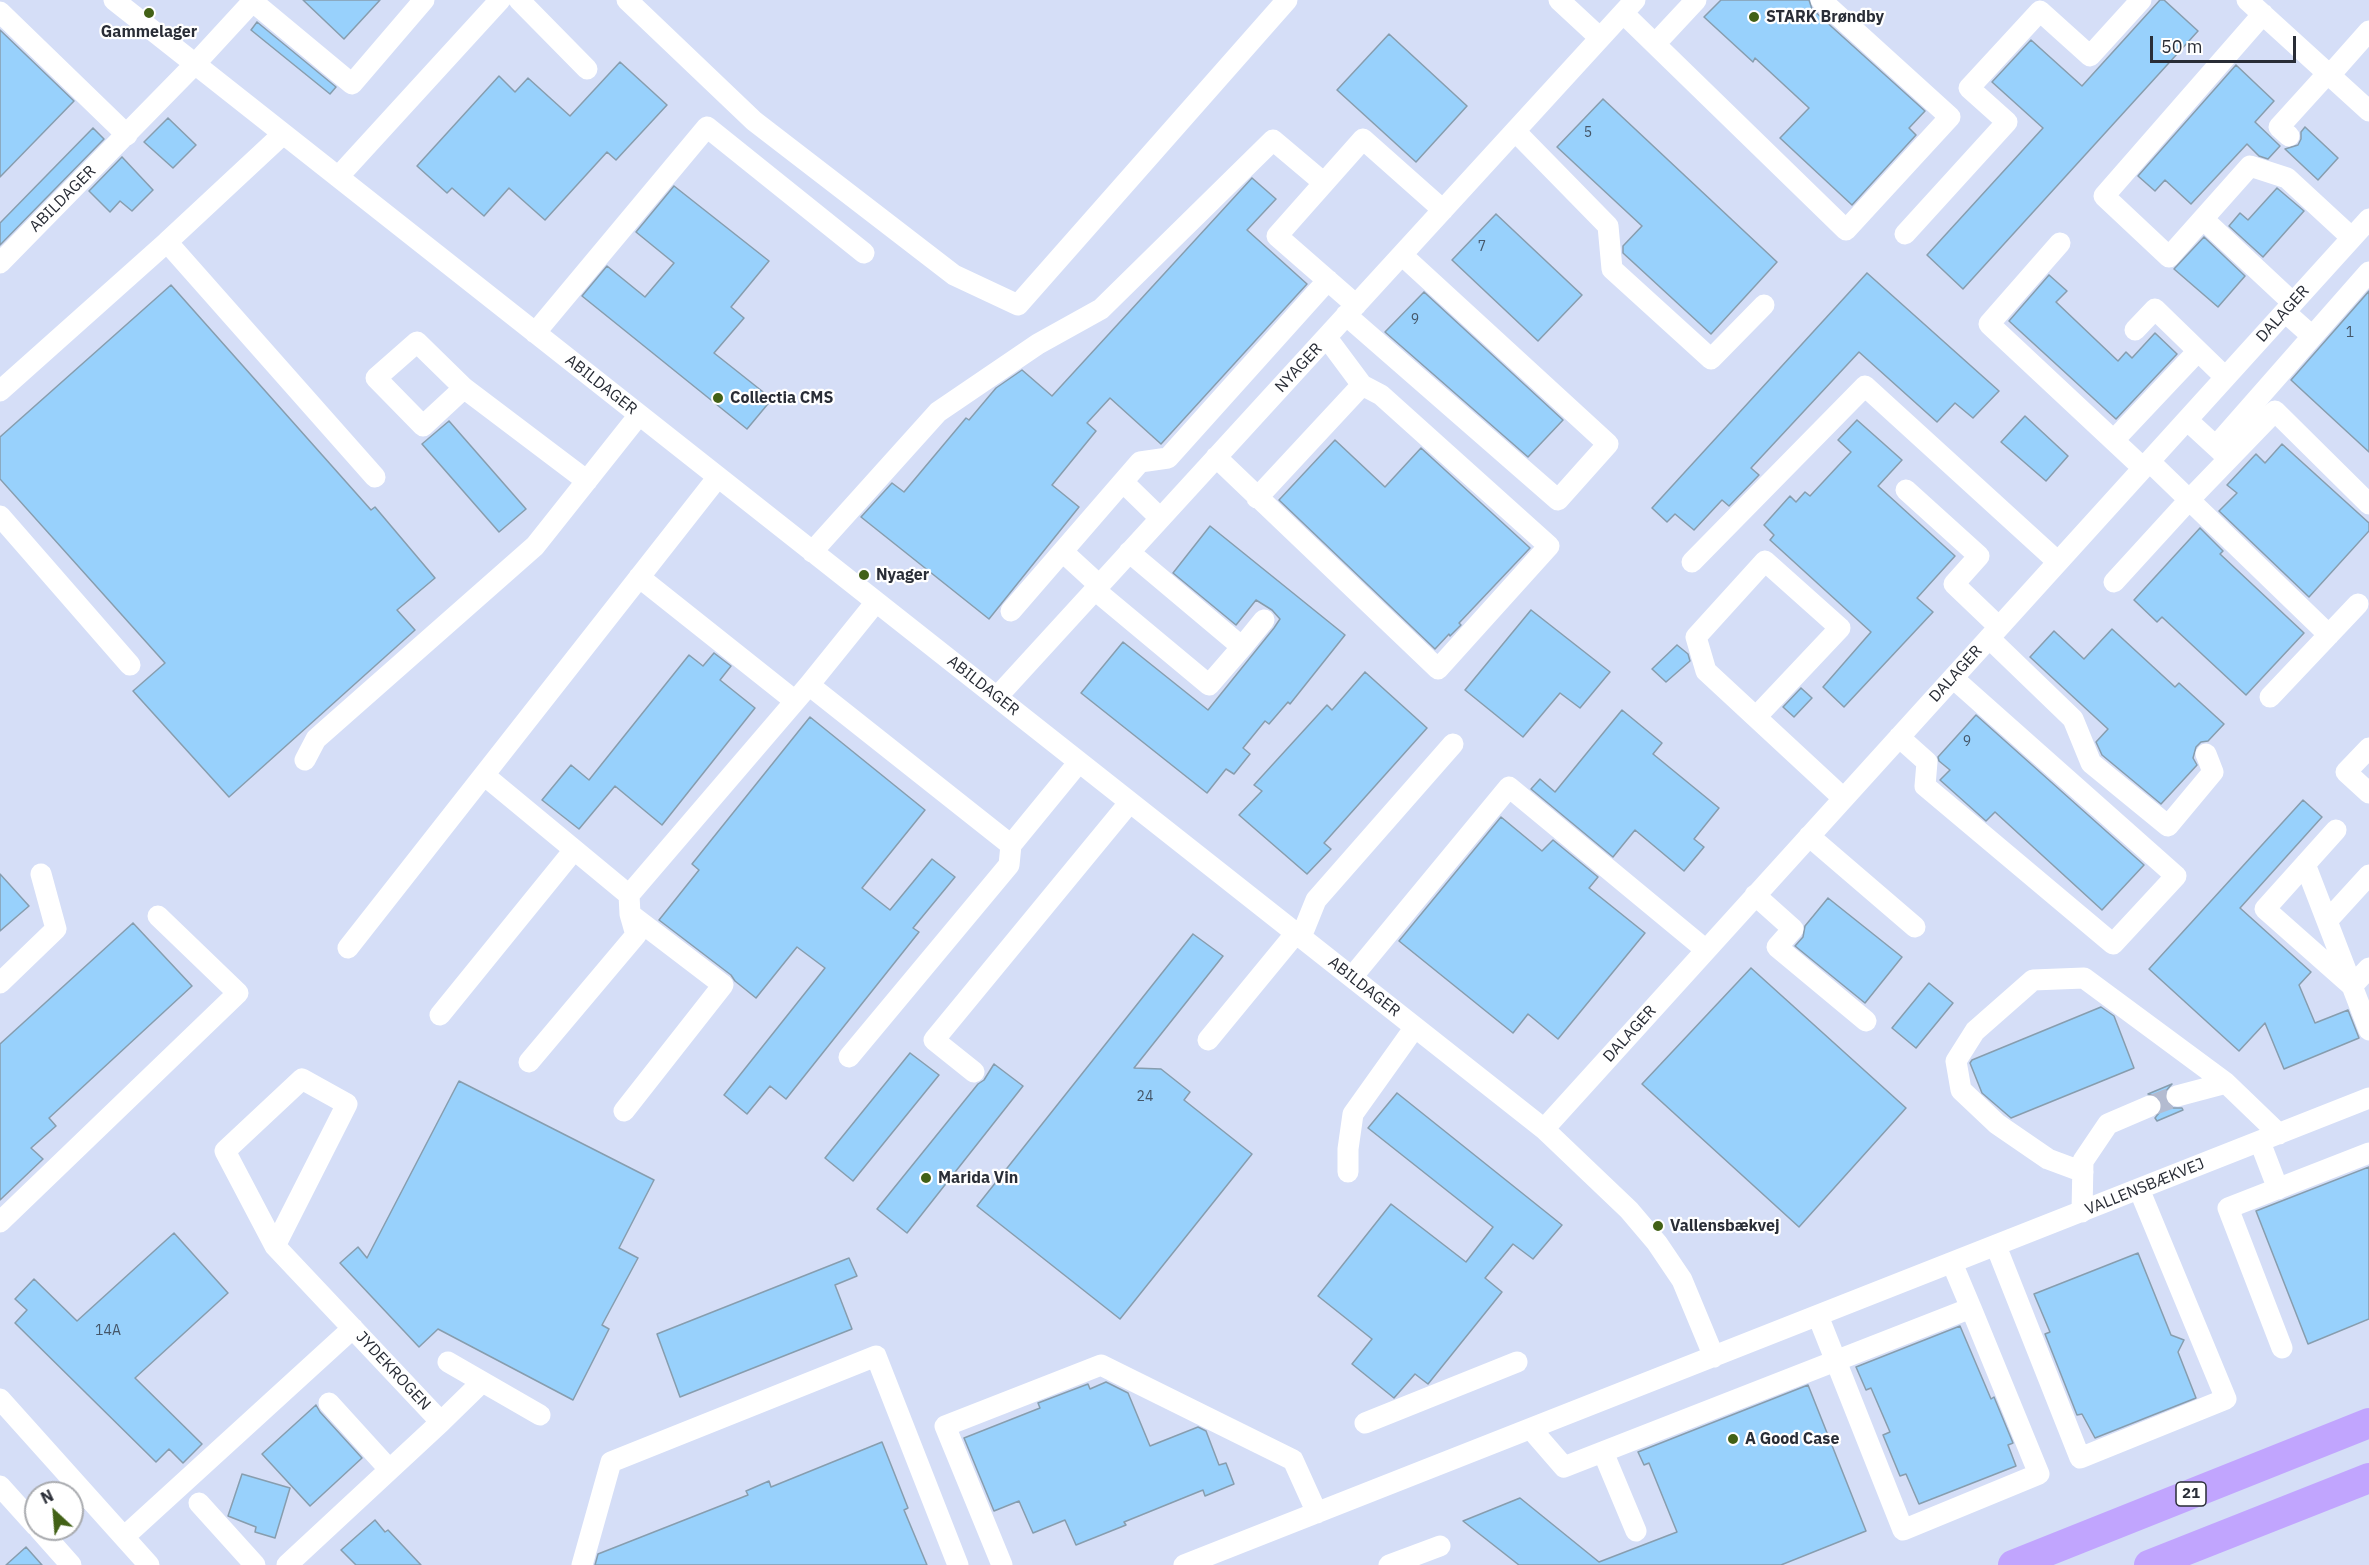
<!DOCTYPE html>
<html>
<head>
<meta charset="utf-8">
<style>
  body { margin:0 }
  #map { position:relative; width:2369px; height:1565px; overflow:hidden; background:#d5def7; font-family:"IBM Plex Sans",sans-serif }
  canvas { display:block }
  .north { position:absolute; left:24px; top:1481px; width:60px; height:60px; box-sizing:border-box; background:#fff; border:2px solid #a9abaf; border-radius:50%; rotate:334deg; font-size:16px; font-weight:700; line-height:24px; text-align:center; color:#292d36 }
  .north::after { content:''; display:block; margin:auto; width:21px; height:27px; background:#426116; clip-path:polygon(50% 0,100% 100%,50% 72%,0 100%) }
  .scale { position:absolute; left:2150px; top:36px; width:146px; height:27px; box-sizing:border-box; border:3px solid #292d36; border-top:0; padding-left:8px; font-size:18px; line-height:21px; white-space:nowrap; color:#292d36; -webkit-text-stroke:4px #fff; paint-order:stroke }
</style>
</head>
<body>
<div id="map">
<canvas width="2369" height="1565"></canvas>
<div class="north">N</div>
<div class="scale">50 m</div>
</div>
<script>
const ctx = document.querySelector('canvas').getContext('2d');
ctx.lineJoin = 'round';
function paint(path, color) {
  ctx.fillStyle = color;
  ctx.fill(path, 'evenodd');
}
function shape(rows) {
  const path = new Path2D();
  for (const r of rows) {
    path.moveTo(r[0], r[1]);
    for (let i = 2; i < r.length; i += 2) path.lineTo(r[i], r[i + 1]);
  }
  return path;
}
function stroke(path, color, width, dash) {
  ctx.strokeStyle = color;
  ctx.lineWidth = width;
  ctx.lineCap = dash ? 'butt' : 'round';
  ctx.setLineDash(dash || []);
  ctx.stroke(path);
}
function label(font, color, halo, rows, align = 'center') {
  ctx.font = font + ' "IBM Plex Sans",sans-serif';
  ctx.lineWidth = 4.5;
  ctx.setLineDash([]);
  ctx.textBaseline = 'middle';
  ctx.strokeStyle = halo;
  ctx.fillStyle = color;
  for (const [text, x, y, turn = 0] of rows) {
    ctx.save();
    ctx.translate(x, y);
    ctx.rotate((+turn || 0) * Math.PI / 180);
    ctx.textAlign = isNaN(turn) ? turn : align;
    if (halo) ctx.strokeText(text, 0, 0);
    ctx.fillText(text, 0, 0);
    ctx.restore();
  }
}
const building = shape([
  [303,0,380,0,344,39,303,0],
  [1721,0,1809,0,1812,9,1925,111,1909,128,1916,135,1852,205,1780,138,1809,108,1755,58,1753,62,1704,17,1721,0],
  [2160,0,2164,0,2198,31,1963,289,1927,255,2043,128,1992,82,2031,40,2082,86,2160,0],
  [257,22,336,87,330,94,251,30,257,22],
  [0,30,74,101,0,177,0,30],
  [1389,34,1467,106,1416,162,1337,90,1389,34],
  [620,62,667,105,616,160,607,152,545,220,509,188,484,216,452,188,447,193,417,166,499,76,515,92,528,78,570,116,620,62],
  [2236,65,2274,101,2255,122,2280,146,2268,159,2259,156,2247,144,2191,204,2165,180,2155,191,2138,176,2236,65],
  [1603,99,1777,262,1711,334,1623,253,1623,246,1642,226,1557,147,1603,99],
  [168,118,196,145,173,168,144,142,168,118],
  [2305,127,2338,158,2318,180,2285,149,2298,145,2301,139,2301,132,2305,127],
  [93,128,104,139,0,245,0,223,93,128],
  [122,157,153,190,132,211,120,201,110,212,89,191,122,157],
  [1252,178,1276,199,1247,230,1307,284,1161,444,1110,398,1087,423,1096,431,1052,485,1079,507,989,619,861,517,892,483,904,492,966,418,969,420,996,388,1022,370,1052,396,1252,178],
  [674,186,769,261,731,307,744,318,714,353,772,399,747,429,582,296,607,266,645,297,674,263,636,232,674,186],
  [2277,188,2304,211,2263,257,2229,226,2240,213,2248,220,2277,188],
  [1496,214,1582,295,1538,341,1452,260,1496,214],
  [2204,237,2245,276,2218,307,2174,269,2204,237],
  [1867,273,1999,391,1973,418,1955,403,1937,422,1859,352,1751,468,1759,475,1729,506,1722,500,1694,530,1675,514,1667,522,1652,508,1867,273],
  [2049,275,2067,291,2056,302,2118,361,2126,352,2132,358,2155,333,2177,354,2116,419,2009,321,2049,275],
  [171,285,371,510,375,507,435,578,397,610,415,630,229,797,133,691,165,663,0,479,0,437,171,285],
  [2369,291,2369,452,2291,380,2369,291],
  [1424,292,1563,420,1528,457,1385,332,1424,292],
  [2025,416,2068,456,2046,481,2001,442,2025,416],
  [1857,420,1902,460,1878,486,1955,556,1917,598,1933,612,1844,707,1823,687,1871,632,1770,540,1774,535,1764,525,1790,496,1796,502,1805,492,1810,496,1851,452,1838,440,1857,420],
  [449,421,526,509,499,532,422,444,449,421],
  [1335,440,1385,487,1421,448,1530,548,1459,623,1461,625,1450,636,1449,634,1435,649,1279,500,1335,440],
  [2282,444,2369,523,2369,531,2309,597,2219,511,2237,493,2227,485,2256,454,2265,463,2282,444],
  [1210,526,1345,635,1290,704,1288,702,1269,724,1265,721,1243,748,1250,754,1234,774,1226,769,1207,793,1081,693,1123,642,1208,710,1274,628,1280,619,1272,610,1256,600,1236,625,1173,573,1210,526],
  [2200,528,2223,551,2220,554,2304,633,2246,695,2162,617,2157,622,2134,600,2200,528],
  [1531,610,1610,672,1580,708,1560,693,1523,737,1465,690,1531,610],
  [2112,629,2175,687,2179,683,2224,724,2208,741,2201,742,2196,747,2193,758,2197,765,2161,804,2102,755,2096,742,2108,729,2030,657,2054,631,2084,659,2112,629],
  [1677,645,1688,654,1690,661,1666,682,1652,669,1677,645],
  [714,653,731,666,720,680,755,708,662,825,615,786,579,829,542,800,571,765,589,780,689,655,703,666,714,653],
  [1365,672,1427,728,1324,843,1331,849,1307,874,1239,815,1262,791,1254,785,1327,705,1332,710,1365,672],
  [1801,688,1812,698,1794,717,1783,707,1801,688],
  [1622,710,1662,743,1653,754,1719,808,1694,839,1704,847,1684,871,1635,830,1613,857,1531,789,1540,779,1555,792,1622,710],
  [1976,715,2144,865,2102,910,1995,812,1986,821,1940,780,1950,770,1939,761,1938,757,1976,715],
  [810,717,925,810,862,888,890,910,932,859,955,877,913,928,919,932,786,1099,770,1086,747,1114,724,1095,825,968,797,947,756,998,735,981,731,975,659,920,699,870,692,864,810,717],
  [2303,800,2322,817,2240,908,2311,972,2299,985,2315,1023,2348,1010,2359,1038,2284,1069,2265,1023,2239,1051,2149,969,2303,800],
  [1501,817,1542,851,1553,840,1598,877,1589,888,1645,933,1558,1039,1528,1014,1513,1033,1399,941,1501,817],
  [0,874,29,906,0,931,0,874],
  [1828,898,1902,957,1865,1003,1795,946,1803,937,1805,926,1828,898],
  [133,923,192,986,49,1118,56,1126,31,1148,43,1159,0,1200,0,1044,133,923],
  [1193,934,1223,956,1134,1068,1161,1069,1190,1092,1184,1100,1252,1154,1120,1319,977,1206,1193,934],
  [1751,968,1906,1108,1799,1227,1642,1084,1751,968],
  [1929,983,1953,1003,1916,1048,1892,1028,1929,983],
  [2101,1007,2114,1016,2134,1068,2011,1118,1982,1093,1970,1063,1972,1060,2101,1007],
  [910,1053,939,1075,853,1181,825,1158,910,1053],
  [994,1064,1023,1086,907,1233,877,1209,978,1084,984,1080,994,1064],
  [459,1081,654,1180,619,1248,638,1258,602,1325,609,1329,573,1400,438,1329,419,1347,340,1263,358,1247,367,1258,459,1081],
  [2172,1084,2165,1092,2165,1100,2173,1108,2182,1108,2183,1110,2157,1121,2155,1118,2163,1108,2162,1102,2157,1096,2148,1094,2172,1084],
  [1397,1093,1562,1225,1533,1259,1513,1244,1485,1278,1502,1292,1428,1384,1415,1374,1394,1398,1352,1364,1372,1339,1318,1296,1391,1204,1466,1262,1493,1227,1368,1128,1397,1093],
  [2369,1167,2369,1319,2308,1344,2256,1211,2369,1167],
  [174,1233,228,1293,135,1378,202,1444,183,1463,169,1449,156,1462,15,1323,27,1310,15,1299,34,1279,77,1321,174,1233],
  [2138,1253,2171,1335,2184,1340,2178,1352,2196,1398,2095,1438,2082,1414,2077,1415,2045,1334,2050,1332,2034,1294,2138,1253],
  [849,1258,857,1276,835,1285,852,1329,680,1397,657,1334,849,1258],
  [1960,1326,1991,1399,1994,1397,2013,1443,2008,1445,2016,1466,1919,1504,1906,1474,1900,1476,1883,1435,1890,1432,1871,1388,1866,1390,1856,1367,1960,1326],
  [1106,1382,1128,1393,1150,1446,1198,1427,1206,1431,1219,1465,1226,1463,1234,1484,1205,1496,1203,1490,1124,1522,1126,1525,1076,1545,1065,1520,1033,1533,1019,1501,994,1511,964,1438,1040,1408,1038,1403,1088,1384,1090,1389,1106,1382],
  [1808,1385,1866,1531,1781,1565,1519,1565,1463,1521,1520,1498,1599,1562,1677,1532,1649,1463,1644,1465,1638,1452,1808,1385],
  [316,1405,320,1412,362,1458,310,1506,262,1454,316,1405],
  [882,1442,908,1508,904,1510,927,1565,595,1565,598,1554,748,1495,746,1491,769,1481,771,1487,882,1442],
  [242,1474,290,1488,275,1538,255,1532,256,1527,228,1516,242,1474],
  [375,1520,385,1532,388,1530,421,1565,356,1565,341,1550,375,1520],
  [26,1547,42,1565,6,1565,26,1547]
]);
paint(building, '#98d1fc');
stroke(building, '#879dae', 1.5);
stroke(shape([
  [2150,1106,2177,1096]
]), '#b3bbd0', 21, [21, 10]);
stroke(shape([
  [114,0,1544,1129,1629,1210,1657,1243,1682,1280,1714,1357],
  [519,0,587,69],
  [627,0,754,121,954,275,1018,305,1287,0],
  [1559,0,1600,38],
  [2247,0,2369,111],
  [252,1,352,84,424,0],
  [0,12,127,135],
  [1623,13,1846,230,1950,117,1821,0],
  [2263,14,2104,196,2169,257,2250,166,2287,178,2352,238],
  [1655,44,1696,0],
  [2330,75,2369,31],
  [1515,131,1608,226,1612,269,1711,359,1764,305],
  [283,134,167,242,375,477],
  [2289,136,2279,127,2328,73],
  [338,177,500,0],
  [2203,219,2293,303],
  [1905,234,2007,122,1969,88,2040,11,2090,56,2141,0],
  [2060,243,1989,324,2143,468],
  [0,263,195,64,254,0],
  [1356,305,1277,236,1363,139,1443,210],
  [2285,312,2312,336],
  [1346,315,1558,500,1608,444,1402,255],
  [2135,330,2155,309,2225,377],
  [535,333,707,127,864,253],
  [464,388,423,426,376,378,417,342,464,388,587,481],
  [0,391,167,242],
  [2187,420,2224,454],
  [2114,440,2198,351],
  [2216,446,2369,272],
  [1216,457,1438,669,1549,546,1381,395,1362,385],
  [2149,461,2329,635],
  [1123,482,1160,518],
  [1906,490,1979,556,1954,584,1999,627],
  [1257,498,1362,385,1327,338],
  [0,516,130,665],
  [812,552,938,412,1038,344,1101,309,1273,140,1324,183],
  [1063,552,1099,585],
  [1692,562,1865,386,2058,562],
  [639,577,795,701],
  [2114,582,2189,500,2275,411,2369,504],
  [1095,590,1209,685,1242,647,1129,552],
  [1011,611,1140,462,1168,458,1328,280],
  [1989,638,2073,719,2091,763,2168,826,2213,772,2206,754],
  [1242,647,1264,620],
  [809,685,1011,845],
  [997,697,1635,0],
  [2270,697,2358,604],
  [1756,717,1840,628,1765,561,1696,637,1706,671,1843,798],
  [1899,737,1927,762,1925,786,2113,944,2176,876,1953,678],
  [2369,748,2346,772,2369,793],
  [305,760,316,739,535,546,639,415],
  [484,775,629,895],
  [2336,830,2265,909,2352,986,2369,968],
  [1809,836,1915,927],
  [2305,864,2369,1030],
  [1755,895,1793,929,1777,947,1866,1021],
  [2327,921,2369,875],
  [1301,937,1316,900,1453,744],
  [348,948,718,477],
  [1352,977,1509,787,1706,950],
  [0,983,56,929,41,874],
  [440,1015,574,850],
  [1208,1040,1296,933],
  [849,1057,1009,865,1011,845,1079,762],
  [529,1062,636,935,630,914,629,895,809,685,876,602],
  [974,1072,934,1040,1130,802],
  [2177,1096,2226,1083,2279,1134],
  [624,1111,723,985,630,914],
  [1544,1129,2369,219],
  [2260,1142,2278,1189],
  [1348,1172,1348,1149,1353,1114,1415,1027],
  [2083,1172,2048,1159,1997,1124,1961,1090,1956,1061,1975,1031,2033,980,2084,978,2226,1083],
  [2082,1212,2083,1161,2108,1124,2150,1106],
  [0,1222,238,993,158,916],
  [275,1246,347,1104,302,1079,225,1151,275,1246,441,1422,287,1565],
  [1996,1246,2080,1458,2226,1399,2139,1189],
  [1818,1316,1903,1530,2039,1474,1971,1308],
  [2282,1348,2228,1208,2369,1153],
  [448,1362,540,1415],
  [0,1399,149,1565],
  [329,1403,389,1469],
  [441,1422,482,1382],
  [1365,1423,1517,1362],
  [1531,1429,1564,1467,1971,1308,1952,1263],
  [1603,1452,1636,1531],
  [0,1486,36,1526],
  [199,1503,255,1565],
  [39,1529,71,1565],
  [124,1537,353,1328],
  [582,1565,611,1462,876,1356,958,1565],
  [1002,1565,945,1426,1101,1365,1293,1460,1317,1513],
  [1184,1565,2369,1098],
  [1389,1565,1440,1546]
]), '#fff', 21);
stroke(shape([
  [2013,1565,2369,1423],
  [2149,1565,2369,1478]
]), '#c1a5fe', 30);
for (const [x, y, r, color] of [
  [149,13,6,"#426116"],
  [1754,17,6,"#426116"],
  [718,398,6,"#426116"],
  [864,575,6,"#426116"],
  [926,1178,6,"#426116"],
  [1658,1226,6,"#426116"],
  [1733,1439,6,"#426116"]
]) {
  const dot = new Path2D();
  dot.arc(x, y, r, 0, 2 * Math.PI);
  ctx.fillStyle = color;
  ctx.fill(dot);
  stroke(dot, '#fff', 2);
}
label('14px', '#455668', null, [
  ["5",1588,133],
  ["7",1482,247],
  ["9",1415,320],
  ["1",2350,333],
  ["9",1967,742],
  ["24",1145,1097],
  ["14A",108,1331]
]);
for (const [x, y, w] of [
  [2191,1494,30]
]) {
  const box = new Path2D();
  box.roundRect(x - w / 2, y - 12, w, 24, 4.5);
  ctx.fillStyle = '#fff';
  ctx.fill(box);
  stroke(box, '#292d36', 1.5);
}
label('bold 15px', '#292d36', null, [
  ["21",2191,1494]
]);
label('bold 16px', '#292d36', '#fff', [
  ["STARK Brøndby",1766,17],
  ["Gammelager",149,32,"center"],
  ["Collectia CMS",730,398],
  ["Nyager",876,575],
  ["Marida Vin",938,1178],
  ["Vallensbækvej",1670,1226],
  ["A Good Case",1745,1439]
], 'left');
label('16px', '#292d36', '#fff', [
  ["ABILDAGER",63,199,-45],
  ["DALAGER",2283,314,-48],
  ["NYAGER",1299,368,-47],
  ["ABILDAGER",601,385,38],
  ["DALAGER",1956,674,-48],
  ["ABILDAGER",983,686,38],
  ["ABILDAGER",1364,987,38],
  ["DALAGER",1630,1034,-48],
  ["VALLENSBÆKVEJ",2145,1187,-22],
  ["JYDEKROGEN",393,1371,47]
]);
</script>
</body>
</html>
